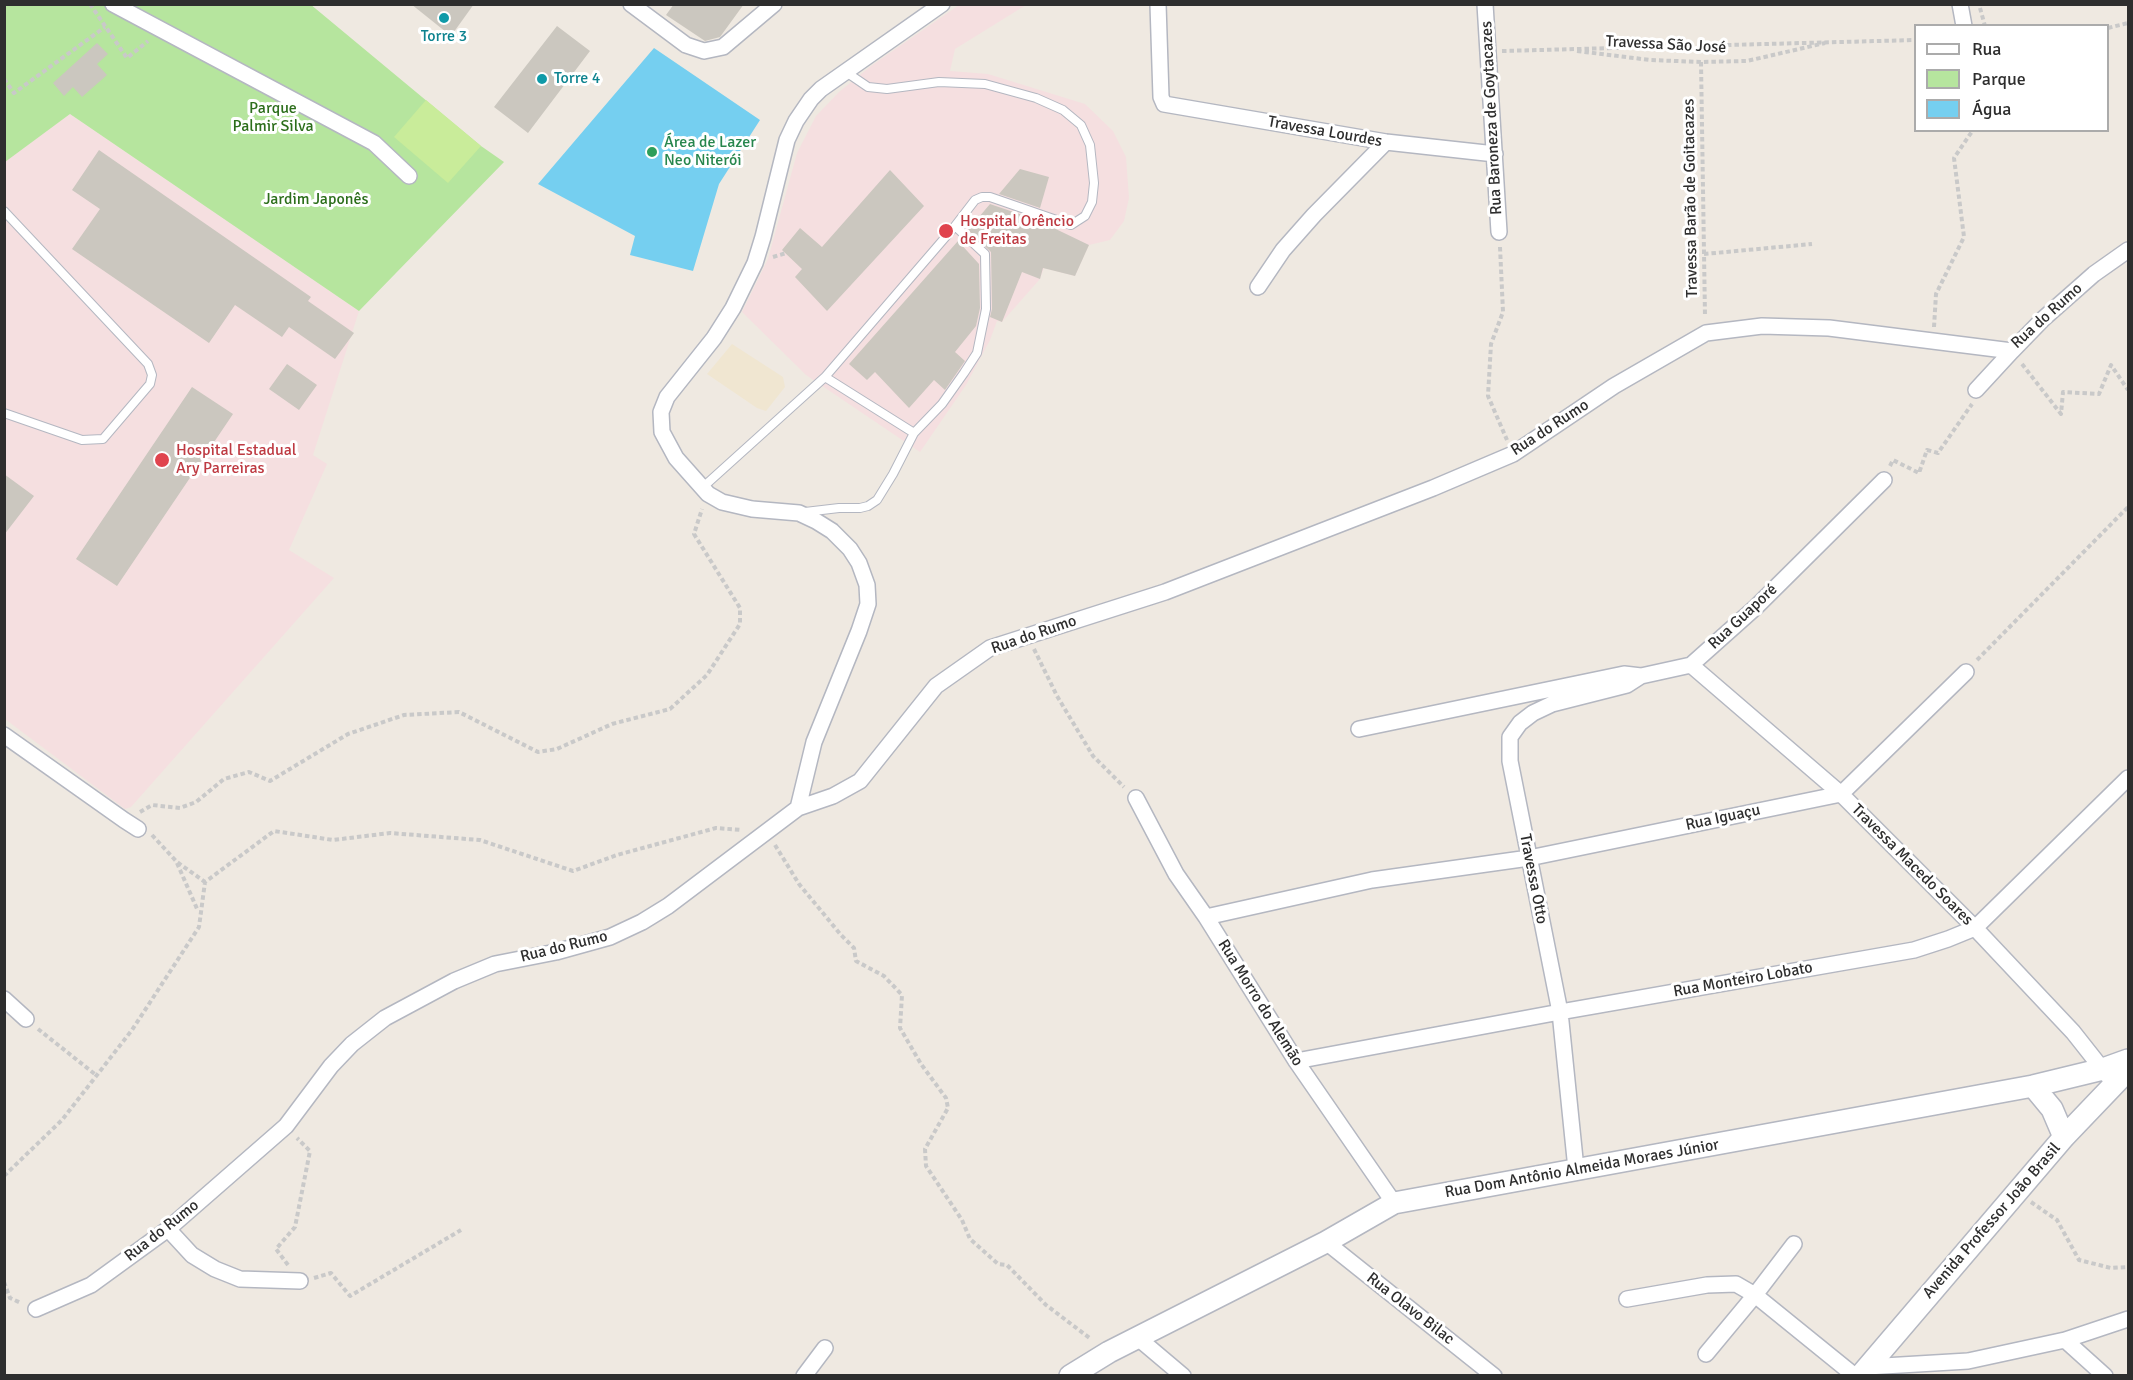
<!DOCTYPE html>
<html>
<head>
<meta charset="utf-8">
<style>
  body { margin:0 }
  #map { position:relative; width:2133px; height:1380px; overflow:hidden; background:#efe9e1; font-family:Signika,sans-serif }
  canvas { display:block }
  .frame { position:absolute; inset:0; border:6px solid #2e2e2e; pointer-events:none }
  .legend { position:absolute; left:1914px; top:24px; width:195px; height:108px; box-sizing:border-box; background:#fff; border:2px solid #ababab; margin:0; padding:8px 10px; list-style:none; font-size:18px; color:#2e2e2e }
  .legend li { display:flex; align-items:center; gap:12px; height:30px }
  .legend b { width:30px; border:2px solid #ababab }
</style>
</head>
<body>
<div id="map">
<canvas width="2133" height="1380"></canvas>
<div class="frame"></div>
<ul class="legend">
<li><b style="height:8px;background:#fff"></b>Rua</li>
<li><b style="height:16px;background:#b6e59e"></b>Parque</li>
<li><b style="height:16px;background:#75cff0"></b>Água</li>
</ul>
</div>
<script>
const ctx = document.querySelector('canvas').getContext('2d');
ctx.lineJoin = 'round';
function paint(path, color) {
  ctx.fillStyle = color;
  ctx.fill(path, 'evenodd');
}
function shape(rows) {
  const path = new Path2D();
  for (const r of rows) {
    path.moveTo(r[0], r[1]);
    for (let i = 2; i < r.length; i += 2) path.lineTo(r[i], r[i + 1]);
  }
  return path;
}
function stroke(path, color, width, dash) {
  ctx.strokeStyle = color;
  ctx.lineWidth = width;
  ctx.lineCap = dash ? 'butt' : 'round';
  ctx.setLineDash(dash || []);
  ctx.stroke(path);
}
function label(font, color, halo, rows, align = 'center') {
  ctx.font = font + ' Signika,sans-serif';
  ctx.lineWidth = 6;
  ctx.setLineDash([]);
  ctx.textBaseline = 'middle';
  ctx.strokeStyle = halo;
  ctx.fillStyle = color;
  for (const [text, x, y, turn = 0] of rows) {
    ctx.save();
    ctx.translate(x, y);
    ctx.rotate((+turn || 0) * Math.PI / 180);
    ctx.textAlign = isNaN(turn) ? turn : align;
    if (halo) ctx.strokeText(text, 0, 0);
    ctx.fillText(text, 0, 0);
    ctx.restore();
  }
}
paint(shape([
  [732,344,783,377,785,387,766,411,757,408,707,374]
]), '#f0e6d1');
paint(shape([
  [959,5,1026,5,955,49,950,71,988,74,1085,104,1113,131,1126,157,1129,198,1124,221,1110,240,1089,245,1075,276,1044,268,1040,279,1002,322,997,321,990,340,966,385,920,452,806,375,742,312,768,259,797,153,816,116,839,92,871,66],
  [70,114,359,311,313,455,327,464,289,550,334,578,131,807,125,809,5,719,4,162]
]), '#f5dfe0');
paint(shape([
  [310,4,481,146,504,162,359,311,70,114,5,162,5,5]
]), '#b6e59e');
paint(shape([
  [426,100,481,146,448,183,394,137]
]), '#c9ec9a');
paint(shape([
  [654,48,760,120,719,184,693,271,630,255,635,236,538,184]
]), '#75cff0');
paint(shape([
  [411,4,474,4,451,36],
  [674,4,744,4,720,37,705,41,666,15],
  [557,26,590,51,528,133,494,107],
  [97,43,108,54,97,64,107,75,82,97,73,87,64,96,53,83],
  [99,150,311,297,308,301,354,333,335,359,289,327,282,337,235,305,209,343,72,249,100,209,72,190],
  [1020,169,1049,177,1040,208,999,194],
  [890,170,924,206,827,311,795,277,802,269,782,250,800,228,822,247],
  [990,204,1037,220,1089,245,1075,276,1043,268,1040,279,1022,272,1002,322,990,317,992,309,991,252,968,230],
  [958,241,979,264,980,308,976,326,955,352,965,361,945,390,934,380,909,408,875,372,867,380,849,364],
  [287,364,317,385,299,410,269,389],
  [192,387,233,414,117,586,76,559],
  [4,474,34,496,4,535]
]), '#cbc7bf');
const service = shape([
  [4,211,148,364,152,375,150,384,103,439,82,440,4,413],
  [825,377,914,433],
  [702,488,825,377,955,226],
  [805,512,839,508,860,508,868,506,877,500,893,474,914,433,942,404,964,373,977,353,986,309,985,254,955,226,975,200,982,197,990,197,1071,225,1085,216,1092,202,1094,183,1090,145,1081,125,1063,110,1036,98,985,84,939,82,887,89,868,87,846,72]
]);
const minor = shape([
  [113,4,374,143,409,176],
  [631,4,686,45,704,51,723,47,774,4],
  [1158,4,1161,97,1164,104,1386,142,1495,154],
  [1485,4,1499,232],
  [1960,4,1964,26],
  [1258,287,1283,250,1314,215,1386,142],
  [1976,390,2012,351],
  [1691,665,1841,794,1975,928,2073,1032,2107,1075],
  [1359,729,1624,674,1641,676,1691,665,1756,607,1884,480],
  [4,735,124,820,138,829],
  [1136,798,1176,874,1206,917,1296,1061,1394,1203],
  [798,808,814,742,859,631,868,604,867,585,859,563,850,549,832,531,816,521,799,513,752,509,722,502,708,494,676,458,662,432,661,412,667,397,714,338,733,308,755,263,763,237,787,140,796,121,811,99,821,89,942,4],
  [1206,917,1372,880,1529,858,1841,794,1966,672],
  [4,999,26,1019],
  [1296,1061,1560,1012,1914,950,1948,939,1975,928,2128,778],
  [1576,1169,1560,1012,1510,761,1510,737,1520,723,1533,713,1552,704,1627,685,1641,676],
  [168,1229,192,1255,215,1269,240,1279,300,1281],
  [1326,1242,1494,1376],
  [1627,1299,1707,1285,1736,1284,1755,1295,1855,1376],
  [36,1309,91,1285,168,1229,286,1126,331,1066,352,1044,385,1018,454,981,495,964,556,952,610,937,642,922,668,906,798,808,833,796,860,781,936,686,990,648,1165,592,1433,488,1513,454,1614,386,1706,333,1762,326,1829,328,2012,351,2043,319,2094,274,2128,250],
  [1138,1338,1183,1376],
  [2065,1340,2105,1376],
  [1706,1354,1755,1295,1794,1244],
  [1867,1367,1968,1361,2065,1340,2128,1319],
  [804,1376,825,1348]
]);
const secondary = shape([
  [2033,1086,2052,1109,2064,1137],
  [1070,1376,1109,1352,1326,1242,1394,1203,2033,1086,2103,1069,2128,1060],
  [1860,1376,2064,1137,2128,1070]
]);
stroke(service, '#b4b7c1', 10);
stroke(minor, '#b4b7c1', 18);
stroke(secondary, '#b4b7c1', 24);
stroke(shape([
  [90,4,127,58,148,41],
  [1980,8,1985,26],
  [2108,28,2128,23],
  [1502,51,1916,40],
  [1577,51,1650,60,1701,62,1747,61,1825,43],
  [1701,62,1705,316],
  [4,79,14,93,105,27],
  [1500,247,1503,312,1491,344,1488,396,1507,440],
  [1704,254,1812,244],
  [773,257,786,253],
  [1934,327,1936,294,1964,237,1954,158,1973,130],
  [2022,364,2061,414,2063,392,2099,394,2111,365,2128,390],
  [1890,466,1893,460,1919,473,1927,450,1938,453,1972,404],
  [1034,649,1057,696,1093,756,1124,787],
  [1977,660,2128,507],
  [140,812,152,805,180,808,196,802,224,779,249,772,270,781,348,734,404,715,459,712,538,752,557,749,612,724,670,709,707,675,740,624,740,608,694,534,702,509],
  [152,835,177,862,205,882],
  [775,845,799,884,841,935,854,948,856,961,884,976,902,995,900,1028,921,1064,946,1098,948,1108,925,1149,926,1166,962,1220,970,1239,998,1264,1007,1265,1046,1305,1091,1339],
  [177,863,198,911],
  [38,1029,96,1075],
  [4,1176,62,1120,132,1030,199,927,205,882,274,831,333,840,390,833,480,840,573,871,617,855,716,828,742,830],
  [2031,1202,2057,1220,2079,1260,2111,1268,2128,1267],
  [288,1265,276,1249,295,1227,310,1151,297,1138],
  [314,1278,331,1273,350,1296,461,1230],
  [4,1282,10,1298,21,1303]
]), '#c9c9c9', 4, [4.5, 3]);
stroke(service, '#fff', 8);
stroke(minor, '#fff', 15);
stroke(secondary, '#fff', 21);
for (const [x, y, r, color] of [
  [444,18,6,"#0f9aa8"],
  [542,79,6,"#0f9aa8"],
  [652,152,6,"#2e9e5b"],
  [946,231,8,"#e0444e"],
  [162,460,8,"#e0444e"]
]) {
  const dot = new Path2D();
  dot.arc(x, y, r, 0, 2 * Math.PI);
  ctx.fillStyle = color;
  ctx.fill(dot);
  stroke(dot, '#fff', 2);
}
label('16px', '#0d838f', '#fff', [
  ["Torre 3",444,37],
  ["Torre 4",554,79,"left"]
]);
label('16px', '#2e2e2e', '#fff', [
  ["Travessa São José",1666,45,3],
  ["Rua Baroneza de Goytacazes",1492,118,-93],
  ["Travessa Lourdes",1325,132,10],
  ["Travessa Barão de Goitacazes",1691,198,-91],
  ["Rua do Rumo",2047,316,-42],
  ["Rua do Rumo",1550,428,-33],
  ["Rua Guaporé",1743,617,-43],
  ["Rua do Rumo",1034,635,-19],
  ["Rua Iguaçu",1723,818,-12],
  ["Travessa Macedo Soares",1912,865,45],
  ["Travessa Otto",1533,879,79],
  ["Rua do Rumo",564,947,-14],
  ["Rua Monteiro Lobato",1743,980,-10],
  ["Rua Morro do Alemão",1260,1003,58],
  ["Rua Dom Antônio Almeida Moraes Júnior",1582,1169,-10],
  ["Avenida Professor João Brasil",1992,1221,-49],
  ["Rua do Rumo",162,1231,-38],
  ["Rua Olavo Bilac",1410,1309,38]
]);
label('16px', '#2c6e1b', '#fff', [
  ["Parque",273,109],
  ["Palmir Silva",273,127],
  ["Jardim Japonês",316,200]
]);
label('16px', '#27864d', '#fff', [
  ["Área de Lazer",664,143],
  ["Neo Niterói",664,161]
], 'left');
label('16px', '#be3a42', '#fff', [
  ["Hospital Orêncio",960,222],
  ["de Freitas",960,240],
  ["Hospital Estadual",176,451],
  ["Ary Parreiras",176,469]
], 'left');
</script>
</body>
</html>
